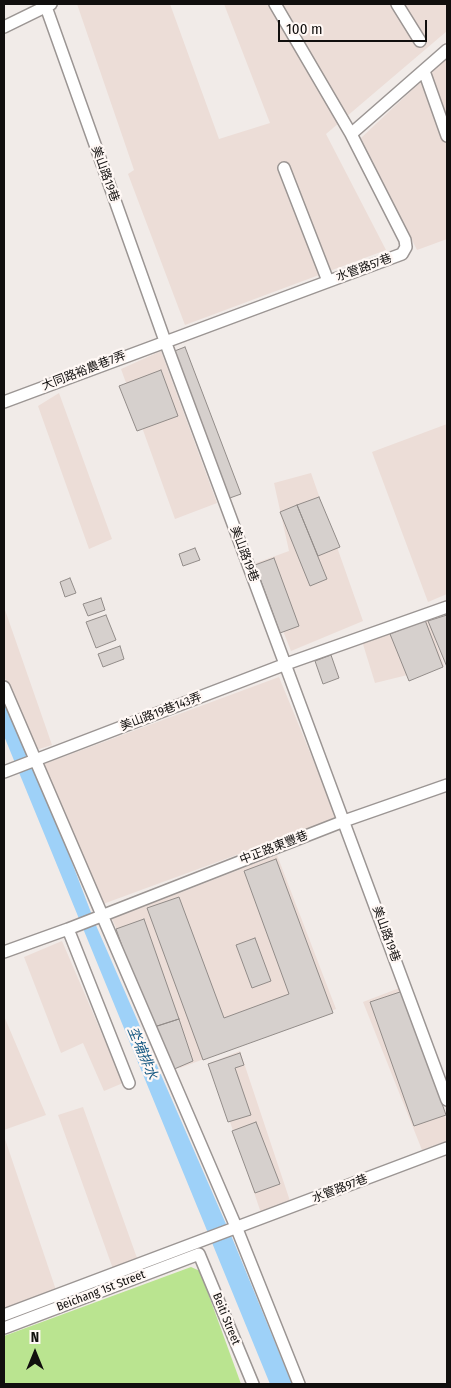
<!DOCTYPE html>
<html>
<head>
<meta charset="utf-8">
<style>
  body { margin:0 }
  #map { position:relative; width:451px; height:1388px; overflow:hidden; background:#f1ebe8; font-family:"Fira Sans Condensed",sans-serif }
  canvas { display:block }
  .frame { position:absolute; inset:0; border:5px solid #110f0e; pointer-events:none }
  .north { position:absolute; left:10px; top:1328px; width:50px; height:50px; -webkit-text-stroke:4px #fff8f5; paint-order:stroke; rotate:0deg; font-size:14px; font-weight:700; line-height:20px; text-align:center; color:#110f0e }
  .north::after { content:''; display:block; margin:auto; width:18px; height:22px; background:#110f0e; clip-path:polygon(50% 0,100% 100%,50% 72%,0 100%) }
  .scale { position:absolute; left:278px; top:20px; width:149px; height:22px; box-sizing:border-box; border:2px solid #110f0e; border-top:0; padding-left:6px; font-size:15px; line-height:18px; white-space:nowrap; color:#110f0e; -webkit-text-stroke:4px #fff8f5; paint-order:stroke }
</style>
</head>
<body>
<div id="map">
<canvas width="451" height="1388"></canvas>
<div class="frame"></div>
<div class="north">N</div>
<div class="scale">100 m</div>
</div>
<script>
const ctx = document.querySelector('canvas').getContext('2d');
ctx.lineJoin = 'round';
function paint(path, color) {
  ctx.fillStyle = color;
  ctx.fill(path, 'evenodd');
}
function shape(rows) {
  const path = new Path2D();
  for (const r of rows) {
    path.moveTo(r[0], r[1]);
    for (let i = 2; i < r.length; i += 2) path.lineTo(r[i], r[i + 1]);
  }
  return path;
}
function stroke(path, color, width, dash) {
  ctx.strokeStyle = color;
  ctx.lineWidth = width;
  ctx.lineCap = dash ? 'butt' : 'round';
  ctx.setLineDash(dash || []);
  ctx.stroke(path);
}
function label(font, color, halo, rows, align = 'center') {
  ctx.font = font + ' "Fira Sans Condensed","Noto Sans TC",sans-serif';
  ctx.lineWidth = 4.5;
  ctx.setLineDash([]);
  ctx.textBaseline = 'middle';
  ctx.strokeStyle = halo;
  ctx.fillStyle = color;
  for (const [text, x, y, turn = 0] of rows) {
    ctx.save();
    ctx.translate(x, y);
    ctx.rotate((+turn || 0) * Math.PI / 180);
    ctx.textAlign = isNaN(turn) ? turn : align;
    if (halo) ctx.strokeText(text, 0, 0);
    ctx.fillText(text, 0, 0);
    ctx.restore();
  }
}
paint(shape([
  [77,4,170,4,219,139,270,123,224,4,447,4,447,31,326,134,386,250,185,325,128,174,134,170],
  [447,57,447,239,417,250,361,138],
  [161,351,217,503,175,519,121,369],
  [59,393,112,539,89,549,38,406],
  [447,424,447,594,428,602,372,452],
  [311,473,363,621,291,651,256,563,289,551,274,483],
  [4,607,52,745,36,750,4,676],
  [428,617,444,666,375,683,362,641],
  [279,677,337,818,103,904,44,764],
  [277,855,336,1009,180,1068,112,919],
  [62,941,123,1083,104,1091,83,1043,61,1053,24,957],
  [402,987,447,1122,447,1141,422,1150,363,1002],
  [4,1016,46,1115,4,1130],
  [240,1051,290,1201,261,1213,210,1063],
  [83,1107,137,1258,113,1269,58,1115],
  [5,1139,56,1290,4,1310,4,1140]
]), '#ecddd7');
paint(shape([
  [191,1267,200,1271,241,1384,4,1384,4,1336]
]), '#bae490');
paint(shape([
  [4,690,21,729,95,923,233,1240,292,1384,270,1384,4,736]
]), '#9ed1f8');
const building = shape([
  [185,347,241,494,227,499,172,352,185,347],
  [161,370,178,416,137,431,119,386,161,370],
  [319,497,340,547,318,556,297,505,319,497],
  [297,505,327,579,310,586,280,512,297,505],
  [195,548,200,560,183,566,179,554,195,548],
  [274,558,299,626,280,633,255,565,274,558],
  [70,578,76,593,65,597,60,582,70,578],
  [101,598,105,610,88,616,83,604,101,598],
  [106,615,116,640,96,648,86,622,106,615],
  [447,615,447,667,428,621,447,615],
  [425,620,443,667,409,681,390,634,425,620],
  [120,646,124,659,103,667,98,654,120,646],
  [331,655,339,678,323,684,315,661,331,655],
  [276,859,333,1013,203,1060,147,908,179,897,224,1018,289,994,244,871,276,859],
  [144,919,179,1019,151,1028,116,929,144,919],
  [255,938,271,981,252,988,236,945,255,938],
  [403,991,446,1115,414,1126,370,1002,403,991],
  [179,1019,193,1061,172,1070,151,1028,179,1019],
  [240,1053,244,1065,235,1068,251,1115,228,1122,208,1064,240,1053],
  [256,1122,280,1184,255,1193,232,1131,256,1122]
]);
paint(building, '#d6d0cd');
stroke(building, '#928c89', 1);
const minor = shape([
  [45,4,165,341,447,1100],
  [275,4,351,134],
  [397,4,420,41],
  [4,27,51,4],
  [424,71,447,136],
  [284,168,328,281],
  [4,402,402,254,406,247,405,240,351,134,447,50],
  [4,687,237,1229,299,1384],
  [4,772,286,664,447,607],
  [68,929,129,1083],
  [4,952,68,929,344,821,447,785],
  [4,1315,447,1148],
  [4,1328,199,1254,253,1384]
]);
stroke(minor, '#9b9593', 14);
stroke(minor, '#fff', 11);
label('12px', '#110f0e', '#fff8f5', [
  ["美山路19巷",105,174,70],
  ["水管路57巷",364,268,-20],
  ["大同路裕農巷7弄",84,371,-21],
  ["美山路19巷",244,554,69],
  ["美山路19巷143弄",161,712,-21],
  ["中正路東豐巷",274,848,-21],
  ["美山路19巷",386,934,70],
  ["水管路97巷",340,1189,-21],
  ["Beichang 1st Street",101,1291,-21],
  ["Beiti Street",226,1319,68]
]);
label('italic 14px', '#165983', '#fff8f5', [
  ["坔埔排水",142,1053,67]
]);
</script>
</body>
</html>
